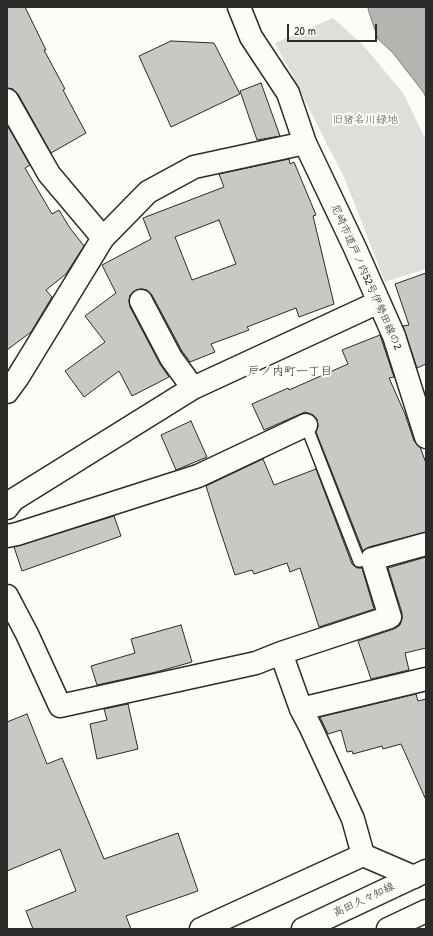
<!DOCTYPE html>
<html>
<head>
<meta charset="utf-8">
<style>
  body { margin:0 }
  #map { position:relative; width:433px; height:936px; overflow:hidden; background:#fdfcf7; font-family:"Patrick Hand",sans-serif }
  canvas { display:block }
  .frame { position:absolute; inset:0; border:8px solid #2b2b2b; pointer-events:none }
  .scale { position:absolute; left:287px; top:24px; width:90px; height:18px; box-sizing:border-box; border:2px solid #2b2b2b; border-top:0; padding-left:5px; font-size:12px; line-height:14px; white-space:nowrap; color:#2b2b2b; -webkit-text-stroke:3px #fdfcf7; paint-order:stroke }
</style>
</head>
<body>
<div id="map">
<canvas width="433" height="936"></canvas>
<div class="frame"></div>
<div class="scale">20 m</div>
</div>
<script>
const ctx = document.querySelector('canvas').getContext('2d');
ctx.lineJoin = 'round';
function paint(path, color) {
  ctx.fillStyle = color;
  ctx.fill(path, 'evenodd');
}
function shape(rows) {
  const path = new Path2D();
  for (const r of rows) {
    path.moveTo(r[0], r[1]);
    for (let i = 2; i < r.length; i += 2) path.lineTo(r[i], r[i + 1]);
  }
  return path;
}
function stroke(path, color, width, dash) {
  ctx.strokeStyle = color;
  ctx.lineWidth = width;
  ctx.lineCap = dash ? 'butt' : 'round';
  ctx.setLineDash(dash || []);
  ctx.stroke(path);
}
function label(font, color, halo, rows, align = 'center') {
  ctx.font = font + ' "Patrick Hand","Klee One",sans-serif';
  ctx.lineWidth = 4;
  ctx.setLineDash([]);
  ctx.textBaseline = 'middle';
  ctx.strokeStyle = halo;
  ctx.fillStyle = color;
  for (const [text, x, y, turn = 0] of rows) {
    ctx.save();
    ctx.translate(x, y);
    ctx.rotate((+turn || 0) * Math.PI / 180);
    ctx.textAlign = isNaN(turn) ? turn : align;
    if (halo) ctx.strokeText(text, 0, 0);
    ctx.fillText(text, 0, 0);
    ctx.restore();
  }
}
paint(shape([
  [333,18,363,45,403,93,426,140,426,269,385,282,344,177,317,125,295,80,275,43]
]), '#dfdeda');
const water = shape([
  [369,7,426,7,426,98,424,93,393,53,378,39,368,9,369,7]
]);
paint(water, '#b5b4b1');
stroke(water, '#7e7d7b', 1);
const building = shape([
  [7,7,25,7,46,50,44,50,65,89,63,90,86,133,51,153,18,94,13,89,7,88,7,7],
  [171,41,214,43,240,94,171,127,139,56,171,41],
  [261,83,280,136,257,140,240,91,261,83],
  [7,125,30,165,25,168,52,214,59,210,70,228,84,246,66,274,46,290,52,297,31,332,7,350,7,125],
  [289,159,290,164,294,162,316,215,313,216,334,304,299,317,296,308,247,327,249,330,211,344,215,352,190,362,182,351,152,295,147,290,142,289,136,290,130,295,129,301,130,307,160,364,169,377,132,396,119,371,84,397,65,371,105,342,85,316,116,293,102,265,151,239,143,218,224,187,219,174,289,159],
  [219,220,236,264,192,280,175,237,219,220],
  [426,273,426,364,417,368,403,326,409,325,395,284,426,273],
  [380,335,394,377,389,378,405,414,414,441,420,447,426,463,426,532,369,547,363,551,316,432,318,426,317,419,313,415,305,412,264,430,252,404,288,388,289,390,348,364,342,350,380,335],
  [191,421,207,457,176,470,161,435,191,421],
  [263,459,274,485,316,469,352,564,357,568,362,568,374,609,319,627,300,568,290,572,287,563,254,574,252,570,235,575,217,521,206,486,263,459],
  [114,516,121,536,22,571,14,547,114,516],
  [426,557,426,648,405,653,409,670,371,679,358,641,394,629,400,625,402,619,402,613,388,568,426,557],
  [181,625,192,662,156,672,97,685,91,666,135,653,131,639,181,625],
  [416,694,418,701,426,699,426,800,401,744,383,749,382,746,353,754,352,751,347,752,341,730,328,734,320,717,416,694],
  [128,704,138,749,97,759,90,724,107,720,104,709,128,704],
  [27,714,47,764,62,758,104,859,178,833,198,891,126,916,131,929,33,929,26,911,76,891,60,849,7,871,7,722,27,714]
]);
paint(building, '#c9c8c4');
stroke(building, '#2b2b2b', 1);
const service = shape([
  [306,425,359,561,372,559]
]);
const minor = shape([
  [239,7,251,37,288,93,305,143,355,248,394,336,426,437],
  [7,100,49,174,103,238],
  [141,301,171,358,193,388,379,302],
  [7,392,18,377,103,238,148,192,194,167,305,143],
  [7,508,13,500,193,388],
  [7,536,17,534,198,476,306,425],
  [7,596,27,634,60,706,256,663,281,653,301,709,311,728,353,819,363,855],
  [281,653,390,617,372,559,426,544],
  [301,709,426,679]
]);
const tertiary = shape([
  [201,929,363,855,414,877]
]);
const secondary = shape([
  [303,929,426,871],
  [388,929,426,911]
]);
stroke(service, '#2b2b2b', 14);
stroke(minor, '#2b2b2b', 25);
stroke(tertiary, '#2b2b2b', 25);
stroke(secondary, '#2b2b2b', 25);
stroke(service, '#fdfcf7', 11);
stroke(minor, '#fdfcf7', 22);
stroke(tertiary, '#fdfcf7', 22);
stroke(secondary, '#fdfcf7', 22);
label('11px', '#585857', '#fdfcf7', [
  ["旧猪名川緑地",365,120]
]);
label('11px', '#2b2b2b', '#fdfcf7', [
  ["尼崎市道戸ノ内52号伊勢田線の2",366,277,66],
  ["高田久々知線",364,900,-25]
]);
label('12px', '#2b2b2b', '#fdfcf7', [
  ["戸ノ内町一丁目",290,372]
]);
</script>
</body>
</html>
